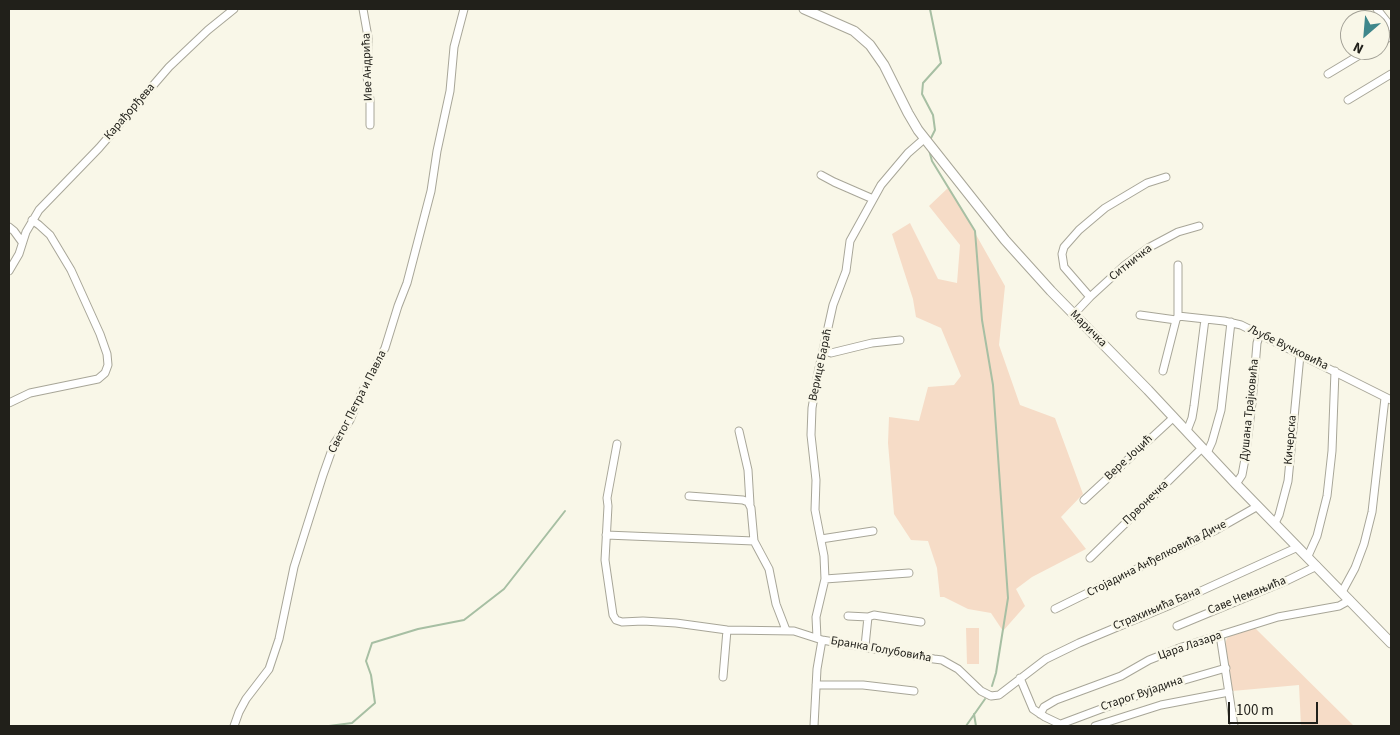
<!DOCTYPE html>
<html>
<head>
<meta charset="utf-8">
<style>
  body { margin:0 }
  #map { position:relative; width:1400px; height:735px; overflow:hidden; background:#f9f7e8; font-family:"Source Sans 3",sans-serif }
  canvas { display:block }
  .frame { position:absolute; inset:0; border:10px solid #21201a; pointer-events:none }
  .north { position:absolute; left:1340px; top:10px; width:50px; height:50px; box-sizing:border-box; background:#f9f7e8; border:1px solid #a3a196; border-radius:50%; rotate:207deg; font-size:14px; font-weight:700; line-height:20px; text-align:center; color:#21201a }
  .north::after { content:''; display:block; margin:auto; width:18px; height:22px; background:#3f878b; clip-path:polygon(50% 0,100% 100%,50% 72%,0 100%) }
  .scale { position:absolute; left:1228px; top:702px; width:90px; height:22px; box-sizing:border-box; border:2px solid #21201a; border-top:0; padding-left:6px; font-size:15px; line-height:18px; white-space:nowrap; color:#21201a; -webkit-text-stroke:4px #f9f7e8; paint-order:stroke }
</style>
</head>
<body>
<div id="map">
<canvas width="1400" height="735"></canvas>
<div class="frame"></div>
<div class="north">N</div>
<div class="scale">100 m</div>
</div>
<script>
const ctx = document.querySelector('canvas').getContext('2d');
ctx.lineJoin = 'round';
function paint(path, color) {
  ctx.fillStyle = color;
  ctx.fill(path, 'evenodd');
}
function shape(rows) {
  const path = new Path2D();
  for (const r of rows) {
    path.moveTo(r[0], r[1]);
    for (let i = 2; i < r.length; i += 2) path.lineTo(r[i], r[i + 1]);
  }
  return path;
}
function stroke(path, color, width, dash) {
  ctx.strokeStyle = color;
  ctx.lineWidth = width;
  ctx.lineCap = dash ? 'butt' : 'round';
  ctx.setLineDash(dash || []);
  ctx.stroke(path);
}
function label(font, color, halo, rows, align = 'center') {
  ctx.font = font + ' "Source Sans 3",sans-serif';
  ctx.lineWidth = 5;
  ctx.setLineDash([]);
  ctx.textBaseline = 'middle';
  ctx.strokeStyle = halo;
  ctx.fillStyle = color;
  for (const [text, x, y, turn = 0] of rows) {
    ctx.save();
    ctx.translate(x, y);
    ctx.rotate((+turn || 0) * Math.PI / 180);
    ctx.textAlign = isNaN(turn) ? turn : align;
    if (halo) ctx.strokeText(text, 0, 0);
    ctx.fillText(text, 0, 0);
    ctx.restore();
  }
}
paint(shape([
  [949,187,1005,286,999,345,1020,405,1055,418,1083,494,1061,517,1086,549,1032,577,1016,589,1025,606,1003,631,991,613,968,609,944,597,940,597,937,568,928,541,911,540,894,514,888,443,889,417,919,421,928,387,954,385,961,376,941,328,916,317,913,299,892,234,910,223,938,279,957,283,960,245,929,206],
  [966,628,979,628,979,664,967,664],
  [1255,628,1354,726,1301,726,1299,685,1232,691,1225,644,1227,638,1232,635]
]), '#f6dcc7');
stroke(shape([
  [930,9,941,63,923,83,922,94,933,115,935,130,930,140],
  [929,150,932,161,975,231,982,320,993,385,1008,598,996,673,992,686],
  [974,714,976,726],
  [329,726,352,723,375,703,371,675,366,661,372,643,418,629,464,620,504,589,565,511],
  [966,726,985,699]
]), '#a7bfa3', 2);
const minor = shape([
  [363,9,368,37,367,76,370,100,370,125],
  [1377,9,1391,27],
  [1380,43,1391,36],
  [1328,74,1368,50],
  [1348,100,1391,74],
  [821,175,834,182,873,199],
  [9,227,14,231,22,242],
  [1178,265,1178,316],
  [9,271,19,254,26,232,39,210,99,148,169,67,208,30,234,9],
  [1090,297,1064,267,1062,254,1064,247,1079,230,1105,208,1147,183,1166,177],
  [1074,314,1090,297,1125,265,1148,248,1178,232,1199,226],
  [1140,315,1176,320,1178,316,1224,321,1241,325,1391,400],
  [824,351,831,353,872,343,900,340],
  [1163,371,1176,320],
  [9,403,30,393,98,379,105,373,108,365,107,354,100,334,71,270,50,235,39,225,32,220],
  [739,431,748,470,750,504],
  [1187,431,1192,418,1194,406,1205,319],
  [617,444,607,498,608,506,605,560,613,615,616,620,622,622,643,621,676,623,727,630,794,631,822,640,934,659,942,660,958,669,981,691,991,696,999,695,1046,659,1079,643,1170,605,1298,547],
  [1207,453,1212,442,1221,410,1231,322],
  [1236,484,1242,475,1245,459,1252,403,1257,343,1260,334],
  [689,496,743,500,748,502,751,508,754,541],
  [1084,500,1174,417],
  [1275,523,1279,515,1288,481,1300,355],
  [606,535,754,541,769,569,776,604,786,630],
  [821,539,873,531],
  [1308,556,1317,536,1327,496,1332,451,1335,371],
  [1090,558,1202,448],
  [825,579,909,573],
  [1342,592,1355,568,1364,544,1372,512,1385,398],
  [1055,609,1214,531,1258,506],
  [848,616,868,617],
  [1177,626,1288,580,1317,566],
  [1220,635,1234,726],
  [817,638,816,617,825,579,824,556,815,510,816,480,811,435,812,408,818,373,833,305,846,271,850,241,881,185,908,153,924,139],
  [865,646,868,617,874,615,880,616,921,622],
  [723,677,727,630],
  [1020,678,1033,709,1045,717,1064,726],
  [816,685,863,685,914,691],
  [1040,714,1044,707,1056,700,1121,676,1149,660,1182,647,1278,617,1339,606,1350,600],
  [1061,724,1157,688,1226,668],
  [234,726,239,712,246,699,269,669,279,639,294,567,323,475,334,444,350,420,361,394,385,348,398,306,407,283,431,191,437,151,450,91,454,47,464,9],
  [814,726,817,669,822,640],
  [1095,726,1161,705,1229,692]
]);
const tertiary = shape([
  [804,9,854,31,870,45,884,65,908,113,918,130,1005,240,1051,291,1148,390,1236,484,1391,643]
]);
stroke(minor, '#a8a698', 9);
stroke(tertiary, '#a8a698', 11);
stroke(minor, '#fff', 7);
stroke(tertiary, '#fff', 9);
label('12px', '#21201a', '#f9f7e8', [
  ["Иве Андрића",368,67,-92],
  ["Карађорђева",130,112,-49],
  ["Ситничка",1131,263,-38],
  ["Маричка",1088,329,45],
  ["Љубе Вучковића",1288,348,26],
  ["Верице Бараћ",821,365,-78],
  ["Светог Петра и Павла",358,402,-63],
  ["Душана Трајковића",1250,410,-84],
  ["Кичерска",1291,440,-85],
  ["Вере Јоцић",1129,458,-43],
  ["Првонечка",1146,503,-44],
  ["Стојадина Анђелковића Диче",1157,559,-27],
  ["Саве Немањића",1247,596,-22],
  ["Страхињића Бана",1157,609,-23],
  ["Цара Лазара",1190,646,-19],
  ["Бранка Голубовића",881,650,10],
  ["Старог Вујадина",1142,694,-19]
]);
</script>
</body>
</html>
